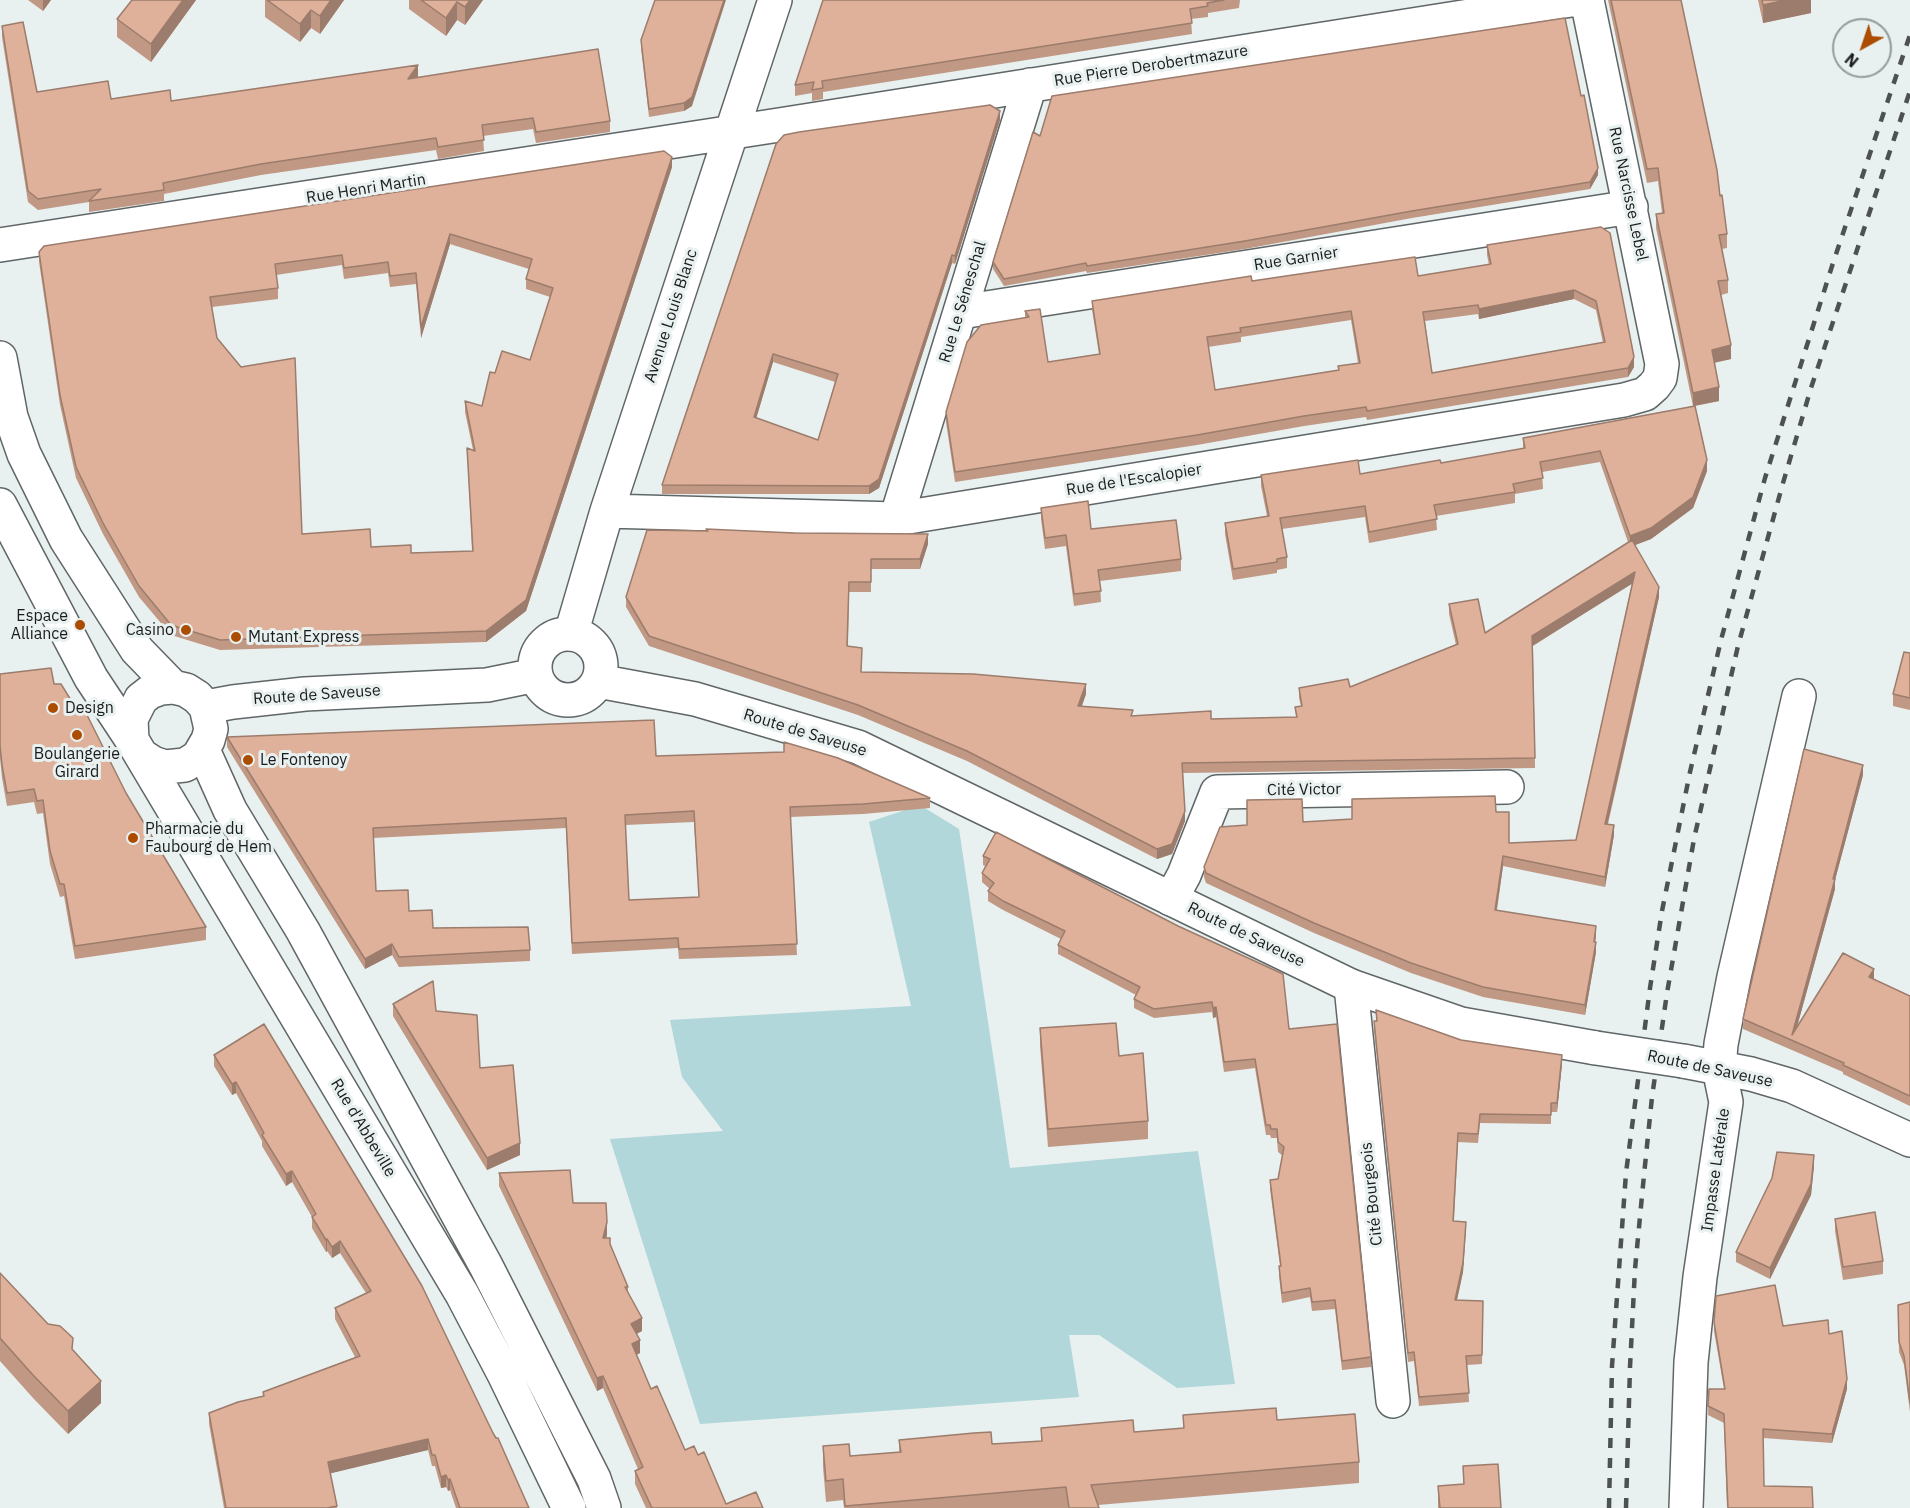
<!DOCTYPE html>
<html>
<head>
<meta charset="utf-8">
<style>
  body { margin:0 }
  #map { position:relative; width:1910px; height:1508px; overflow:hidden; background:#e8f0f0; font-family:"IBM Plex Sans",sans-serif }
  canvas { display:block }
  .north { position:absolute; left:1832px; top:18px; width:60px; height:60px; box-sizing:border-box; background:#e8f0f0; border:2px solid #959b9b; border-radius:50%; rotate:220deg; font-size:16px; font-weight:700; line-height:24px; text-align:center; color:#191b1c }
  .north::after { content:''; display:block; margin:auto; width:21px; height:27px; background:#ab4c00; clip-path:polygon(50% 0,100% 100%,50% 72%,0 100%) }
</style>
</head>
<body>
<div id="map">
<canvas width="1910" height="1508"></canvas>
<div class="north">N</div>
</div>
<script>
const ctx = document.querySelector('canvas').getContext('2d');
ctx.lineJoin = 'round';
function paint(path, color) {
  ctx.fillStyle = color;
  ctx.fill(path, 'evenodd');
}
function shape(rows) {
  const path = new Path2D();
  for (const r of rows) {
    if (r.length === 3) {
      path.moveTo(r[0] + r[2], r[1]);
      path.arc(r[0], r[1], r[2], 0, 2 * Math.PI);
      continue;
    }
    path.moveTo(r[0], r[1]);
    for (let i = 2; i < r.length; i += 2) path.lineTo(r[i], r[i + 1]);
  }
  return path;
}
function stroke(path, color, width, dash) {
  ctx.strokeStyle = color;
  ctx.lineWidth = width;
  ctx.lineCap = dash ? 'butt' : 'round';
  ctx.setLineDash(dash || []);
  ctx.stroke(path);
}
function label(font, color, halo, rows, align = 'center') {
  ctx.font = font + ' "IBM Plex Sans",sans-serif';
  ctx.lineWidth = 6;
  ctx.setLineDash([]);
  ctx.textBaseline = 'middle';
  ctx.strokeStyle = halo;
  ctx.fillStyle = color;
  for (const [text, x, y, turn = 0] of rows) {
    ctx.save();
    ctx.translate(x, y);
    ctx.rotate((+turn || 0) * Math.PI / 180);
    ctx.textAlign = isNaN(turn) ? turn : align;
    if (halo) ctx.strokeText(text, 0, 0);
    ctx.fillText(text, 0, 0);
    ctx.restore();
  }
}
paint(shape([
  [920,805,959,829,1010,1168,1198,1151,1235,1384,1177,1388,1099,1335,1069,1335,1079,1397,700,1424,610,1139,723,1131,682,1077,670,1020,911,1006,869,822]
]), '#b1d7da');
const minor = shape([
  [0,245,779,125,1571,0],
  [961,312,1631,207],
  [607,511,896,519,1624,400,1645,394,1654,386,1660,378,1662,364,1587,0],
  [896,519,1030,85],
  [571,634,607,511,775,0],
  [1171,899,1184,875,1217,792,1507,787],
  [1351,986,1393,1401],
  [1686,1508,1691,1362,1700,1277,1726,1102,1719,1068,1721,1044,1734,977,1799,696]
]);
const major = shape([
  [0,358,11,417,24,454,66,539,137,650,173,687],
  [0,505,91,678,132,740],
  [568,667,33],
  [598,681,695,699,858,747,1351,986,1461,1024,1596,1048],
  [206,707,233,702,305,694,487,685,536,675],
  [203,750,230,810,303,931,486,1266,594,1479,604,1508],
  [142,756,153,763,165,767,185,765,198,757,208,740,211,729,206,707,197,697,186,690,173,687,161,688,150,692,141,699,131,719,132,740,462,1294,504,1374,569,1508],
  [1683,1061,1751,1074,1792,1086,1910,1140]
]);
stroke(minor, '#606667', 36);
stroke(major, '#606667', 36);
stroke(minor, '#fff', 33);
stroke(major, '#fff', 33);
stroke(shape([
  [1609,1508,1612,1366,1626,1173,1650,988,1662,911,1690,772,1721,640,1765,478,1833,263,1910,35],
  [1626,1508,1630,1367,1635,1269,1644,1175,1652,1097,1667,993,1694,839,1738,646,1783,483,1811,388,1910,91]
]), '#4d5152', 4.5, [10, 10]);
const majorBridge = shape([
  [1596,1048,1683,1061]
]);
stroke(majorBridge, '#606667', 36, []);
stroke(majorBridge, '#fff', 33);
paint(shape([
  [28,0,51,0,43,11],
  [132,0,196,0,151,62,117,37,117,19],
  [265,0,344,0,320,34,311,28,300,42,265,17],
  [409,0,483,0,465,25,457,20,446,36,409,9],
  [823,0,1240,0,1239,8,1208,13,1208,17,1191,19,1192,34,823,92,823,99,812,101,812,93,795,96,795,85],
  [1608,0,1681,0,1720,196,1727,234,1727,248,1722,249,1728,280,1728,293,1721,295,1731,359,1714,363,1719,401,1695,406,1707,471,1693,508,1651,539,1635,545,1659,597,1608,824,1614,835,1605,887,1503,866,1497,910,1596,935,1595,942,1596,952,1585,1015,1483,997,1411,973,1314,933,1206,883,1204,877,1204,867,1303,822,1496,812,1509,843,1576,840,1632,583,1533,646,1535,768,1183,773,1185,821,1172,854,1157,859,967,761,858,715,649,646,626,607,626,597,706,531,706,529,928,544,920,569,871,569,871,592,849,592,848,646,861,672,1086,694,1082,706,1133,716,1211,719,1296,717,1295,707,1301,706,1299,698,1299,688,1350,687,1456,645,1449,614,1449,604,1485,633,1628,542,1600,462,1542,472,1543,489,1515,494,1515,503,1436,516,1437,530,1369,543,1365,517,1282,529,1287,557,1287,568,1277,570,1277,573,1233,580,1225,534,1225,523,1267,516,1261,486,1261,475,1360,474,1441,463,1523,449,1523,438,1693,406,1656,228,1656,214,1662,213,1658,181,1647,183],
  [1758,0,1811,0,1811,13,1763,23],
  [2,26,37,92,111,99,171,101,418,76,417,78,610,121,610,132,536,143,533,129,483,136,484,151,438,159,436,150,261,175,164,194,164,201,89,212,89,202,38,210,28,202,2,37],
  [641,40,692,106,684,111,649,117,641,48],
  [1000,120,955,264,952,263,879,488,869,494,662,494,662,485,776,144],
  [773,362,835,382,818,440,756,418],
  [1040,136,1598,175,1590,189,1412,218,1245,249,1087,273,1086,271,1004,286,993,269,993,262],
  [672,167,526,611,486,642,220,650,171,635,139,597,103,534,76,478,60,405,39,262,39,252],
  [450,244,529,269,526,279,526,289,550,297,530,360,495,373,482,406,465,401,465,412,473,450,467,448,472,551,411,553,371,547,302,534,217,338,212,307,278,299,278,288,276,275,342,265,344,279,388,273,390,287,416,284,421,338],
  [1601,227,1634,367,1628,377,1367,420,1366,417,1304,426,1197,445,955,482,946,422,946,412,1025,318,1025,311,1040,309,1048,362,1099,354,1092,310,1092,301,1252,281,1418,276,1489,265,1487,255,1487,245],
  [1574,299,1596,310,1603,343,1432,373,1425,321,1478,314,1479,319],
  [1351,320,1358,363,1338,366,1338,370,1215,390,1208,347,1241,342,1241,337],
  [1041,508,1091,529,1181,559,1181,571,1100,581,1101,602,1074,606,1066,546,1045,549,1041,519],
  [1910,653,1910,710,1893,706,1893,694],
  [0,674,54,684,126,793,206,927,206,940,75,959,64,896,60,897,50,864,43,813,37,814,34,802,7,806,2,778,0,758],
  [227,737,656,756,930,798,930,808,863,814,790,817,797,955,679,959,678,948,572,954,566,828,373,838,376,891,409,911,433,928,530,950,530,961,399,967,392,955,365,969,227,747],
  [694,822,699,897,629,900,625,825],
  [1863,775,1835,880,1835,889,1797,1027,1874,978,1874,979,1910,996,1910,1106,1843,1074,1843,1072,1743,1029,1743,1019],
  [996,832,1289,1029,1371,1357,1371,1367,1342,1370,1335,1309,1312,1311,1310,1297,1282,1303,1279,1276,1279,1266,1280,1266,1270,1189,1270,1180,1278,1179,1283,1156,1278,1152,1277,1138,1271,1138,1270,1135,1266,1135,1255,1068,1224,1072,1216,1017,1213,1018,1212,1012,1154,1018,1134,1008,1134,999,1136,995,1058,954,1058,945,1061,939,1003,910,988,901,988,891,990,889,982,882,982,873,985,866,983,865,983,856],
  [393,1004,436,1011,480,1068,520,1155,487,1170,393,1016],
  [1376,1010,1461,1040,1562,1064,1557,1112,1551,1112,1551,1124,1480,1123,1478,1143,1458,1142,1454,1221,1466,1231,1463,1272,1457,1300,1483,1301,1482,1364,1467,1365,1469,1402,1419,1406,1414,1361,1408,1362,1374,1030,1374,1021,1376,1021],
  [264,1024,529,1508,456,1508,450,1490,448,1491,446,1487,441,1488,435,1466,432,1466,428,1450,330,1473,337,1508,224,1508,209,1424,209,1413,263,1396,263,1392,355,1357,335,1319,335,1308,366,1293,340,1253,332,1258,327,1251,326,1252,312,1228,312,1217,292,1182,286,1186,262,1146,262,1141,236,1093,232,1095,214,1066,214,1055],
  [1040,1028,1119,1056,1148,1121,1148,1139,1048,1147,1040,1046],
  [1814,1166,1811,1195,1770,1279,1736,1262,1736,1252],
  [499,1173,573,1203,607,1235,606,1238,628,1287,628,1293,642,1331,636,1334,640,1353,636,1355,651,1389,685,1450,698,1455,726,1504,763,1508,646,1508,635,1484,635,1471,638,1469,603,1388,597,1391,499,1186],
  [1835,1219,1883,1261,1883,1274,1843,1280,1835,1231],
  [0,1273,73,1351,101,1403,68,1434,33,1398,0,1361],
  [1910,1302,1910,1412,1904,1365,1899,1352,1898,1305],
  [1714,1322,1783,1326,1829,1334,1847,1389,1832,1443,1763,1438,1727,1508,1724,1423,1708,1415,1709,1389,1724,1389,1714,1331],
  [1183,1415,1277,1420,1359,1462,1359,1483,1098,1505,1099,1508,844,1508,843,1500,826,1502,823,1467,823,1446,850,1456,899,1452,899,1440,992,1444,1041,1441,1041,1428,1134,1432,1183,1428],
  [1463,1466,1501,1508,1438,1508,1438,1486,1463,1484]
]), '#c09884');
paint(shape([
  [43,0,51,0,43,11],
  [183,0,196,0,151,62,151,44],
  [331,0,344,0,320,34,320,16],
  [470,0,483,0,465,25,465,7],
  [724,0,726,0,692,106,684,111,684,103],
  [1786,0,1811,0,1811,13,1763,23,1763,5],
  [457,2,457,20,446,36,446,18],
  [311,10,311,28,300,42,300,24],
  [418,65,418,76,408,90,408,79],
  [1000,111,1000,120,955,264,955,256],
  [672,157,672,167,526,611,486,642,486,631],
  [1598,168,1598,175,1590,189,1590,182],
  [450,234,450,244,421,338,421,327],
  [952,255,952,263,879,488,869,494,869,486],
  [1574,290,1574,299,1479,319,1479,309],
  [1731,345,1731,359,1712,363,1712,350],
  [773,354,773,362,754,426,754,417],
  [1634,357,1634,367,1628,377,1628,368],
  [1719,387,1719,401,1693,406,1693,393],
  [1707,460,1707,471,1693,508,1651,539,1630,547,1630,536],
  [928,534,928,544,920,569,920,559],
  [1635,572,1635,582,1532,646,1532,636],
  [1659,587,1659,597,1605,834,1605,824],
  [1086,684,1086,694,1078,716,1078,706],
  [1863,765,1863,775,1835,880,1835,889,1793,1041,1792,1035],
  [1185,811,1185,821,1172,854,1157,859,1157,849],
  [1614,825,1614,835,1605,887,1605,877],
  [1503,856,1503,866,1495,920,1495,910],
  [1596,926,1596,935,1594,952,1594,942],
  [1596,942,1596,952,1585,1015,1585,1005],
  [392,944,392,955,365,969,365,959],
  [1874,969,1874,978,1869,987,1869,977],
  [1216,1007,1216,1017,1213,1018,1213,1008],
  [1562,1055,1562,1064,1557,1112,1557,1103],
  [236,1082,236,1093,232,1095,232,1084],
  [520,1143,520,1155,487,1170,487,1158],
  [1814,1155,1814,1166,1811,1195,1770,1279,1770,1268],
  [292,1171,292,1182,286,1186,286,1174],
  [607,1222,607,1235,603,1251,603,1238],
  [1466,1222,1463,1272,1455,1309,1455,1300],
  [327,1239,327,1251,326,1252,326,1240],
  [340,1241,340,1253,332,1258,332,1247],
  [642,1318,642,1331,631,1337,631,1324],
  [640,1340,640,1353,632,1357,632,1344],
  [603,1376,603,1388,597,1391,597,1378],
  [1847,1379,1847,1389,1832,1443,1832,1434],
  [101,1381,101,1403,68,1434,68,1411],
  [428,1439,428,1450,328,1474,328,1462],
  [446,1475,446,1487,441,1488,441,1477],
  [450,1479,450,1490,448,1491,448,1480]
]), '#9c7c6c');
const building = shape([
  [132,0,183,0,151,44,117,19,132,0],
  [267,0,331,0,320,16,311,10,300,24,267,0],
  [421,0,470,0,465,7,457,2,446,18,421,0],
  [655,0,724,0,692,97,684,103,649,109,641,40,655,0],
  [823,0,1224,0,1207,3,1208,6,1190,9,1192,23,822,81,823,88,812,90,814,82,795,85,823,0],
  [1611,0,1681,0,1717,170,1720,196,1722,195,1727,234,1719,235,1728,280,1718,281,1731,345,1712,350,1719,387,1693,393,1656,214,1664,213,1658,168,1647,169,1611,0],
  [1762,0,1786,0,1763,5,1762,0],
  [1565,18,1581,96,1584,95,1598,168,1590,182,1412,211,1245,241,1087,266,1086,263,1004,279,993,262,1033,132,1040,136,1052,96,1565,18],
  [23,22,37,92,108,81,111,99,170,90,171,101,418,65,408,79,598,49,610,121,536,132,533,118,482,125,484,140,438,147,436,138,261,164,163,183,164,190,89,201,101,189,38,199,28,191,2,26,23,22],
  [990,105,1000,111,955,256,952,255,879,479,869,486,662,485,776,144,784,135,799,132,990,105],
  [773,354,838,374,818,440,754,417,773,354],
  [664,151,672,157,526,600,486,631,220,640,171,625,139,586,103,523,76,467,60,395,39,252,44,246,664,151],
  [450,234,532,259,526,279,553,288,530,360,502,351,495,373,490,372,482,406,465,401,475,451,467,448,473,551,411,553,411,545,371,547,370,529,302,534,295,358,241,367,217,338,210,297,278,288,275,264,342,255,344,268,388,262,390,276,416,273,421,327,450,234],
  [1601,227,1610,233,1634,357,1628,368,1367,411,1366,407,1304,416,1197,435,955,472,946,412,967,342,981,325,1029,317,1025,311,1040,309,1048,362,1100,354,1092,301,1251,276,1252,281,1415,257,1418,276,1491,264,1487,245,1601,227],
  [1574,290,1596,301,1605,342,1432,373,1423,312,1478,305,1479,309,1574,290],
  [1351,311,1360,363,1338,366,1339,370,1215,390,1207,337,1241,332,1240,328,1351,311],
  [1695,406,1707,460,1693,497,1651,528,1630,536,1600,451,1540,462,1543,478,1513,484,1515,492,1434,505,1437,519,1369,532,1365,506,1280,518,1287,557,1277,559,1277,562,1233,569,1225,523,1269,516,1261,475,1358,460,1360,474,1440,460,1441,463,1525,448,1523,438,1695,406],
  [1088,501,1091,529,1176,520,1181,559,1098,570,1101,591,1074,594,1066,535,1045,538,1041,508,1088,501],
  [706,529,794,533,928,534,920,559,871,559,871,582,849,582,847,646,862,648,861,672,973,674,1086,684,1078,706,1133,710,1131,716,1211,711,1211,719,1297,717,1295,707,1302,706,1299,688,1348,679,1350,687,1458,644,1449,604,1478,599,1485,633,1632,540,1659,587,1605,824,1614,825,1605,877,1503,856,1495,910,1596,926,1594,942,1596,942,1585,1005,1483,987,1411,963,1314,923,1233,886,1206,873,1204,867,1220,827,1247,825,1247,800,1302,799,1303,822,1352,819,1352,799,1495,796,1496,812,1509,812,1509,843,1576,840,1635,572,1532,636,1535,758,1182,763,1185,811,1172,844,1157,849,967,751,858,705,649,636,626,597,647,530,708,531,706,529],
  [1904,652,1910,653,1910,698,1893,694,1904,652],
  [51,668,54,684,61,684,77,710,84,709,126,793,206,927,75,946,64,884,60,884,50,851,43,800,37,801,34,789,7,793,2,765,0,745,0,674,51,668],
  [654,720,656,756,784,752,784,742,838,758,930,798,863,804,790,807,797,944,679,949,678,938,572,943,566,818,373,828,376,891,408,890,409,911,432,910,433,928,528,927,530,950,399,957,392,944,365,959,227,737,654,720],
  [694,811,699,897,629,900,625,815,694,811],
  [1804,749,1863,765,1833,879,1835,879,1792,1035,1843,953,1874,969,1869,977,1910,996,1910,1096,1843,1065,1844,1063,1743,1019,1804,749],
  [996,832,1178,926,1283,974,1289,1029,1337,1024,1371,1357,1342,1361,1335,1300,1312,1302,1310,1288,1282,1293,1279,1266,1281,1266,1270,1180,1278,1179,1284,1147,1278,1142,1277,1129,1271,1129,1270,1125,1266,1125,1255,1059,1224,1062,1216,1007,1213,1008,1212,1002,1154,1009,1134,999,1140,987,1058,945,1065,931,1003,901,988,891,994,883,982,873,990,859,983,856,996,832],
  [433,981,436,1011,477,1015,480,1068,513,1065,520,1143,487,1158,393,1004,433,981],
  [1376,1010,1461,1040,1562,1055,1557,1103,1551,1103,1551,1115,1480,1114,1478,1134,1458,1133,1453,1221,1466,1222,1463,1263,1455,1300,1483,1301,1482,1355,1466,1356,1469,1393,1419,1397,1414,1352,1408,1353,1374,1021,1377,1021,1376,1010],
  [1116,1023,1119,1056,1143,1053,1148,1121,1048,1129,1040,1028,1116,1023],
  [264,1024,422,1286,493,1433,496,1438,498,1438,529,1508,460,1508,450,1479,448,1480,446,1475,441,1477,435,1455,432,1455,428,1439,328,1462,337,1506,327,1508,226,1508,209,1413,238,1402,264,1396,263,1392,360,1356,335,1308,371,1291,340,1241,332,1247,327,1239,326,1240,312,1217,316,1214,292,1171,286,1174,262,1135,264,1133,236,1082,232,1084,214,1055,264,1024],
  [1777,1152,1814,1155,1811,1184,1770,1268,1736,1252,1772,1178,1777,1152],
  [570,1170,573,1203,606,1203,607,1222,603,1238,610,1238,610,1244,628,1287,625,1287,642,1318,631,1324,640,1340,632,1344,651,1389,657,1386,685,1450,694,1446,698,1455,704,1452,726,1504,756,1492,763,1508,652,1508,635,1471,643,1467,603,1376,597,1378,499,1173,570,1170],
  [1875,1212,1883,1261,1843,1267,1835,1219,1875,1212],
  [0,1273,48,1324,60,1326,73,1338,72,1349,101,1381,68,1411,33,1375,0,1338,0,1273],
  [1775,1285,1783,1326,1828,1320,1829,1334,1842,1331,1847,1379,1832,1434,1763,1429,1764,1486,1812,1487,1813,1508,1728,1508,1724,1414,1708,1406,1709,1389,1725,1389,1714,1322,1716,1296,1775,1285],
  [1910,1302,1910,1403,1904,1356,1899,1342,1898,1305,1910,1302],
  [1276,1408,1277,1420,1355,1414,1359,1462,1091,1485,1099,1508,1069,1508,1066,1487,845,1506,843,1479,826,1481,823,1446,849,1444,850,1456,901,1452,899,1440,974,1433,991,1432,992,1444,1042,1441,1041,1428,1133,1420,1134,1432,1184,1428,1183,1415,1276,1408],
  [1498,1464,1501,1508,1440,1508,1438,1486,1464,1484,1463,1466,1498,1464]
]);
paint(building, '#dfb19a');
stroke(building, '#9c7c6c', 1.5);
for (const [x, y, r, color] of [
  [80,625,6,"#ab4c00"],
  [186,630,6,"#ab4c00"],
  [236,637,6,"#ab4c00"],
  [53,708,6,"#ab4c00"],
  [77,735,6,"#ab4c00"],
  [248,760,6,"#ab4c00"],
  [133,838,6,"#ab4c00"]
]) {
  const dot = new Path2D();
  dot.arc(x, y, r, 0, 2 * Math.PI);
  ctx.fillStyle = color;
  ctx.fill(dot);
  stroke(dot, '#e8f0f0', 2);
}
label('16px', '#191b1c', '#e8f0f0', [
  ["Rue Pierre Derobertmazure",1151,66,-9],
  ["Rue Henri Martin",366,189,-9],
  ["Rue Narcisse Lebel",1628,194,78],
  ["Rue Garnier",1296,259,-9],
  ["Rue Le Séneschal",963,302,-73],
  ["Avenue Louis Blanc",671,316,-72],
  ["Rue de l'Escalopier",1134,480,-9],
  ["Route de Saveuse",317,695,-4],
  ["Route de Saveuse",805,733,17],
  ["Cité Victor",1304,790,-1],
  ["Route de Saveuse",1246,935,26],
  ["Route de Saveuse",1710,1069,12],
  ["Rue d'Abbeville",363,1128,59],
  ["Impasse Latérale",1716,1170,-82],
  ["Cité Bourgeois",1372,1194,-96]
]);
label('16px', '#191b1c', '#e8f0f0', [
  ["Espace",68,616,"right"],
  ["Alliance",68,634,"right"],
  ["Casino",174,630,"right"],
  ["Mutant Express",248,637],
  ["Design",65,708],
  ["Boulangerie",77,754,"center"],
  ["Girard",77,772,"center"],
  ["Le Fontenoy",260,760],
  ["Pharmacie du",145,829],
  ["Faubourg de Hem",145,847]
], 'left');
</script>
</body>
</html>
